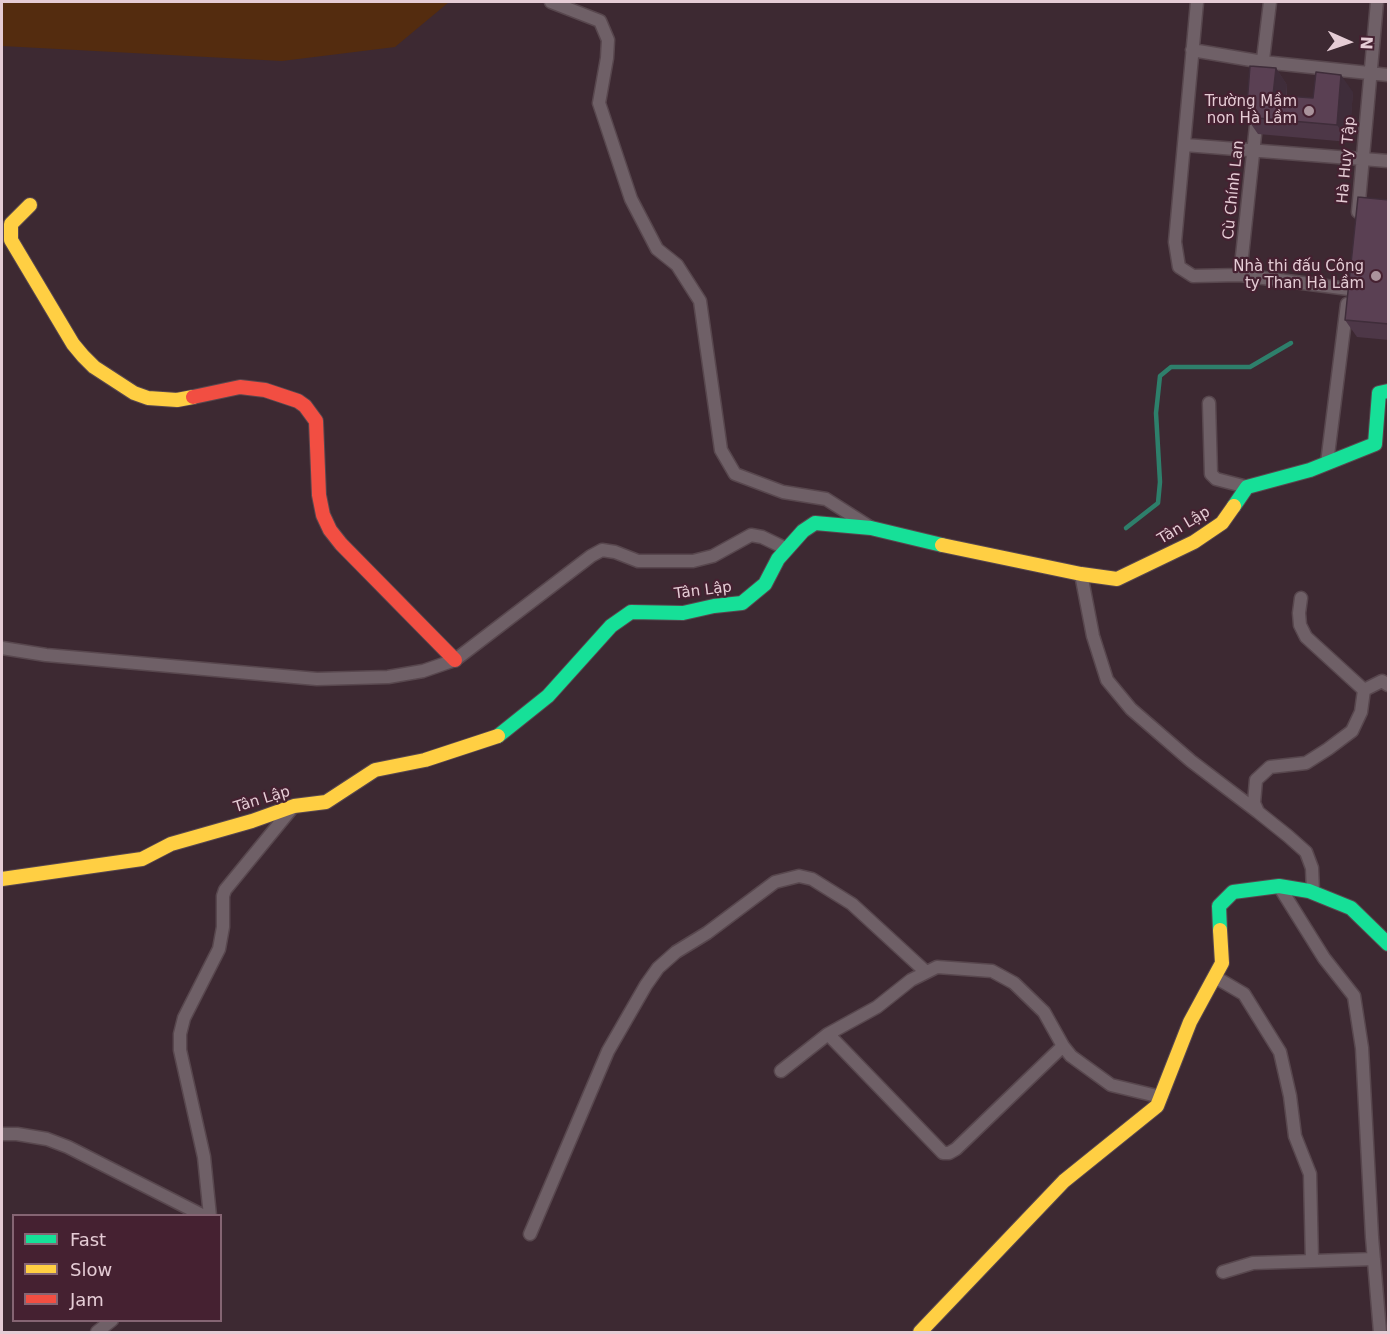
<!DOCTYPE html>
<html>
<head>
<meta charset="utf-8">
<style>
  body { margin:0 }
  #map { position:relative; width:1390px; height:1334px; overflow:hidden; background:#3d2932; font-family:"DejaVu Sans",sans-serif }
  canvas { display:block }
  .frame { position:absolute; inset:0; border:3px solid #e5ccd5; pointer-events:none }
  .legend { position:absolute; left:12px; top:1214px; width:210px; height:108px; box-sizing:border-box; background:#452131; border:2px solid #856573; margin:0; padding:8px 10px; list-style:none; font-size:18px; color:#e5ccd5 }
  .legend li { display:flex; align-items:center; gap:12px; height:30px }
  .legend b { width:30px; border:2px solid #856573 }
  .north { position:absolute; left:1318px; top:12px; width:60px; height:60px; -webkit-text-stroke:4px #452131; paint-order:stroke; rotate:93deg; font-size:16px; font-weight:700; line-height:24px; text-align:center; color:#e5ccd5 }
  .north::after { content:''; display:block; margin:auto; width:21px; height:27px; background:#e5ccd5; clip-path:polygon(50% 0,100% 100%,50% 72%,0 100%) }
</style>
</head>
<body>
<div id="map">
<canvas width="1390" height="1334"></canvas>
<div class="frame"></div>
<ul class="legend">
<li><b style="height:8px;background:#16e098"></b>Fast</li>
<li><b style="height:8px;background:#ffcf43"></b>Slow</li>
<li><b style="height:8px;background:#f24e42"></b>Jam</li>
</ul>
<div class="north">N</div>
</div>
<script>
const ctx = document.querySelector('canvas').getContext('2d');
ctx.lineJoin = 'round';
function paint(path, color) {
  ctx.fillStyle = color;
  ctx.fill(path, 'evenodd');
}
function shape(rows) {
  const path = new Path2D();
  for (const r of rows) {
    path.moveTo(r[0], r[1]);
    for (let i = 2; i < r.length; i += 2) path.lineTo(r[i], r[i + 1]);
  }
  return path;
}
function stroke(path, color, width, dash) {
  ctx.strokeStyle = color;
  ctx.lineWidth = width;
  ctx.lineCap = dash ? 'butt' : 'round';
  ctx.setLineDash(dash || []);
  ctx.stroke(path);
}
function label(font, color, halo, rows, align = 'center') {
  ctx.font = font + ' "DejaVu Sans",sans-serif';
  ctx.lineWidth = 4.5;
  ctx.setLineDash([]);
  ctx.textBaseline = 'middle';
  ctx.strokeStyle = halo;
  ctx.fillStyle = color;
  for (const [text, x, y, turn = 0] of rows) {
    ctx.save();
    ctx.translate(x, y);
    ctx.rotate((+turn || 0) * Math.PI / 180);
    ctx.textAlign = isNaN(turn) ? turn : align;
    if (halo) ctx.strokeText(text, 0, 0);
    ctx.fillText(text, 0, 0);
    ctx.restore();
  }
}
paint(shape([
  [2,2,449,2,395,47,282,61,2,46]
]), '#542c0f');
stroke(shape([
  [1126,528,1158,503,1160,482,1156,413,1160,376,1171,367,1250,367,1291,343]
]), '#2e7f6b', 4.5);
const street = shape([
  [551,2,600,21,608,40,607,58,599,103,631,199,657,249,677,265,700,301,721,450,735,474,783,492,826,499,870,527],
  [1197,2,1175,242,1179,267,1193,276,1240,275,1349,289],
  [1192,50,1263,62,1388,75],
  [1260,84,1270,2],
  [1185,145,1388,161],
  [1358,212,1377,2],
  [1240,275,1257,116],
  [1209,403,1211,474,1216,479,1247,487],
  [1327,463,1347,304],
  [1081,574,1093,636,1107,680,1131,709,1191,761,1258,812],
  [1301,598,1299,613,1300,625,1306,637,1364,690],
  [2,648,46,655,317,679,388,677,423,671,455,660,591,556,602,550,615,552,638,561,693,561,713,556,751,535,762,537,787,549],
  [1279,886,1324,958,1354,996,1362,1048,1372,1237,1380,1332],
  [1313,892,1312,868,1306,852,1288,836,1258,812,1254,803,1256,780,1270,767,1306,763,1328,749,1352,731,1361,712,1364,690,1382,681,1388,685],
  [1215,977,1244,994,1280,1052,1290,1096,1295,1136,1310,1174,1312,1261],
  [828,1034,943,1153,949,1153,956,1149,1063,1046],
  [781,1071,828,1034,877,1007,911,980,937,967,992,971,1014,983,1044,1012,1063,1046,1071,1056,1111,1085,1161,1097],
  [2,1134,17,1134,47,1139,68,1147,204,1216],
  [210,1216,204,1157,180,1050,180,1034,184,1018,219,949,223,927,223,896,225,890,293,807],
  [530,1234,608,1051,646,985,658,968,676,952,707,933,775,882,799,876,812,879,852,904,926,972],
  [1223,1272,1253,1263,1374,1259],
  [97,1332,112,1320]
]);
const fast = shape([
  [1234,506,1247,487,1310,470,1375,444,1379,393,1388,391],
  [498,736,548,696,611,626,631,612,683,613,714,606,742,603,765,584,778,559,803,531,815,523,871,528,942,545],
  [1220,930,1219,906,1233,892,1279,886,1309,891,1351,908,1388,944]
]);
const slow = shape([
  [30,205,11,224,11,240,73,344,83,356,94,367,134,393,148,398,177,400,193,397],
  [942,545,1081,574,1117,579,1194,542,1222,523,1234,506],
  [2,879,142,859,171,844,252,821,294,806,326,802,375,770,425,760,498,736],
  [920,1332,1064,1181,1157,1106,1190,1022,1222,963,1220,930]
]);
const jam = shape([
  [193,397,240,387,265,390,298,401,305,406,316,421,319,495,323,515,330,530,341,544,455,660]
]);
stroke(street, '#58474e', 15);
stroke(fast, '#58474e', 16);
stroke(slow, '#58474e', 16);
stroke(jam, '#58474e', 16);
stroke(street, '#6f6067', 12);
stroke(fast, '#16e098', 14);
stroke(slow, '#ffcf43', 14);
stroke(jam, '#f24e42', 14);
paint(shape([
  [1276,68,1287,85,1287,96,1313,98,1353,92,1349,142,1258,134,1246,117],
  [1389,200,1389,340,1357,337,1345,320]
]), '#4d3747');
paint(shape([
  [1276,68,1287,85,1285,112,1273,95],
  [1341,75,1353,92,1349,142,1337,125]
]), '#3f2d3a');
const building = shape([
  [1250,66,1276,68,1273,95,1313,98,1316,72,1341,75,1337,125,1246,117,1250,66],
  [1358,197,1389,200,1389,324,1345,320,1358,197]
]);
paint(building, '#5a4053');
stroke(building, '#3f2d3a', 1.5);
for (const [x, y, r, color] of [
  [1309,111,6,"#aa939c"],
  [1376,276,6,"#aa939c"]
]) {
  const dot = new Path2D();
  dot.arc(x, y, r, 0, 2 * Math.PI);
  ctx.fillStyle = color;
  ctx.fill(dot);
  stroke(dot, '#452131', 2);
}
label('15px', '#e5ccd5', '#452131', [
  ["Trường Mầm",1297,102],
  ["non Hà Lầm",1297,119],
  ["Nhà thi đấu Công",1364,267],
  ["ty Than Hà Lầm",1364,284]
], 'right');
label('15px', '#e5ccd5', '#452131', [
  ["Hà Huy Tập",1347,160,-85],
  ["Cù Chính Lan",1234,190,-84],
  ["Tân Lập",1184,526,-31],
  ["Tân Lập",703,591,-7],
  ["Tân Lập",262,800,-17]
]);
</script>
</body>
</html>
